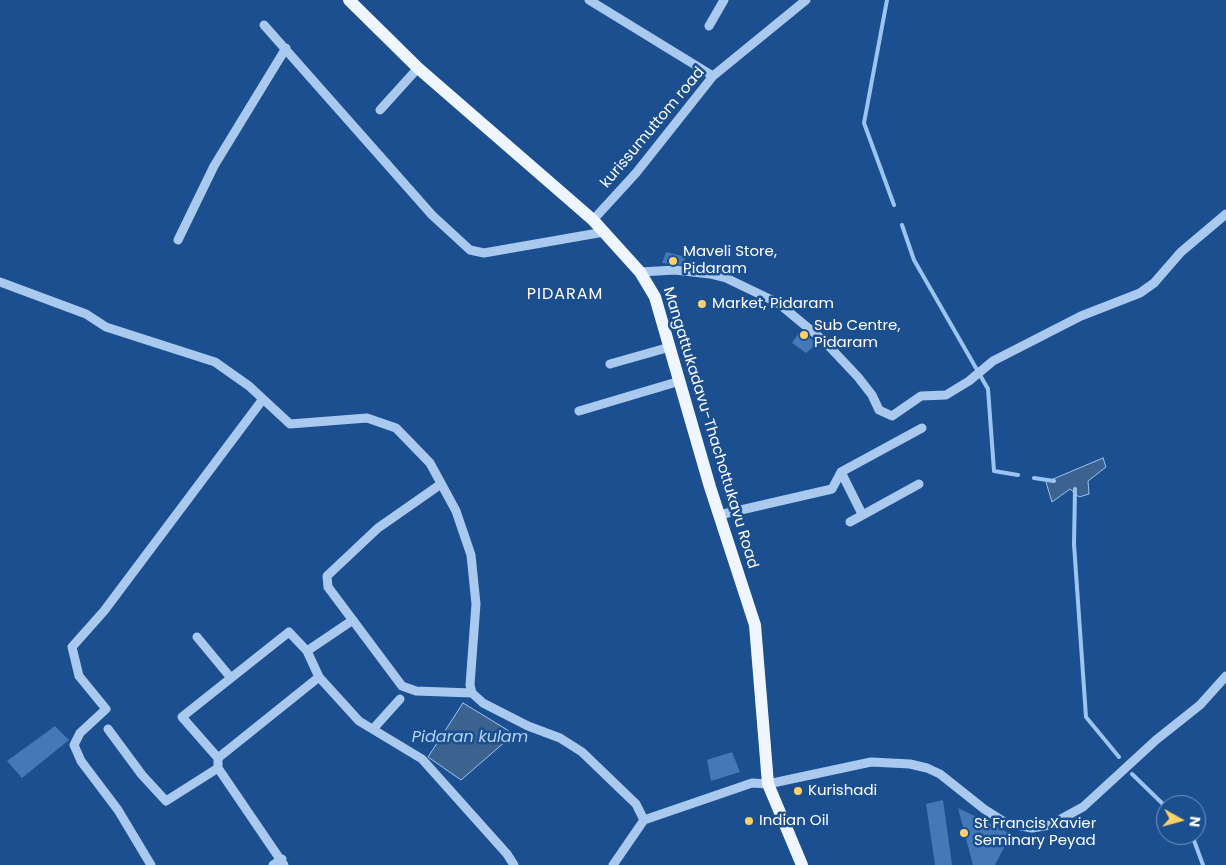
<!DOCTYPE html>
<html>
<head>
<meta charset="utf-8">
<style>
  body { margin:0 }
  #map { position:relative; width:1226px; height:865px; overflow:hidden; background:#1b4f8f; font-family:Poppins,sans-serif }
  canvas { display:block }
  .north { position:absolute; left:1156px; top:795px; width:50px; height:50px; box-sizing:border-box; background:#1b4f8f; border:1px solid #7695bc; border-radius:50%; rotate:97deg; font-size:14px; font-weight:700; line-height:20px; text-align:center; color:#fff }
  .north::after { content:''; display:block; margin:auto; width:18px; height:22px; background:#ffd166; clip-path:polygon(50% 0,100% 100%,50% 72%,0 100%) }
</style>
</head>
<body>
<div id="map">
<canvas width="1226" height="865"></canvas>
<div class="north">N</div>
</div>
<script>
const ctx = document.querySelector('canvas').getContext('2d');
ctx.lineJoin = 'round';
function paint(path, color) {
  ctx.fillStyle = color;
  ctx.fill(path, 'evenodd');
}
function shape(rows) {
  const path = new Path2D();
  for (const r of rows) {
    path.moveTo(r[0], r[1]);
    for (let i = 2; i < r.length; i += 2) path.lineTo(r[i], r[i + 1]);
  }
  return path;
}
function stroke(path, color, width, dash) {
  ctx.strokeStyle = color;
  ctx.lineWidth = width;
  ctx.lineCap = dash ? 'butt' : 'round';
  ctx.setLineDash(dash || []);
  ctx.stroke(path);
}
function label(font, color, halo, rows, align = 'center') {
  ctx.font = font + ' Poppins,sans-serif';
  ctx.lineWidth = 5;
  ctx.setLineDash([]);
  ctx.textBaseline = 'middle';
  ctx.strokeStyle = halo;
  ctx.fillStyle = color;
  for (const [text, x, y, turn = 0] of rows) {
    ctx.save();
    ctx.translate(x, y);
    ctx.rotate((+turn || 0) * Math.PI / 180);
    ctx.textAlign = isNaN(turn) ? turn : align;
    if (halo) ctx.strokeText(text, 0, 0);
    ctx.fillText(text, 0, 0);
    ctx.restore();
  }
}
const water = shape([
  [1103,458,1106,467,1088,481,1089,494,1079,497,1070,489,1052,502,1046,482,1103,458],
  [463,703,514,734,461,780,428,757,463,703]
]);
paint(water, '#3c6290');
stroke(water, '#9cc4f0', 1);
stroke(shape([
  [887,0,864,123,894,205],
  [902,225,914,260,988,389,994,471,1018,475],
  [1034,478,1054,481],
  [1075,489,1074,544,1086,717,1119,757],
  [1132,774,1166,807],
  [1192,835,1203,865]
]), '#9cc4f0', 4);
paint(shape([
  [666,252,686,257,683,265,662,263],
  [801,330,817,344,806,353,792,343],
  [55,726,69,740,22,778,7,761],
  [732,752,740,772,711,781,707,760],
  [943,800,950,850,952,865,935,865,926,804],
  [958,808,1011,834,995,865,973,865]
]), '#4478b7');
stroke(shape([
  [589,0,713,76],
  [264,25,432,215,470,250,484,253,604,232],
  [709,26,724,0],
  [380,110,418,68],
  [593,220,636,173,713,76,806,0],
  [178,240,214,166,286,48],
  [640,272,675,270,710,274,726,278,778,303,824,341,858,377,872,395,879,410,892,416,921,396,946,395,969,381,993,361,1081,316,1140,293,1154,283,1181,252,1226,214],
  [0,282,86,314,106,327,215,362,249,386,290,424,367,418,396,428,430,463,456,511,471,555,476,604,470,685,472,693,483,703,528,726,560,738,582,752,636,804,644,820],
  [610,364,670,347],
  [579,411,680,381],
  [841,472,862,514],
  [441,484,378,528,327,576,328,587,402,686,416,691,472,693],
  [719,515,832,489,841,472,922,428],
  [850,522,919,484],
  [197,637,231,678],
  [307,651,353,620],
  [108,729,142,775,166,801,218,768],
  [373,729,400,699],
  [218,758,182,717,231,678,289,632,307,651,319,677],
  [151,865,118,810,81,761,74,745,80,733,106,709,79,676,72,647,104,611,263,399],
  [273,865,282,859],
  [284,865,218,768,218,758,319,677,359,721,422,759,507,854,514,865],
  [613,865,644,820,752,783,768,784,871,762,910,764,927,768,940,774,984,809,1006,823,1032,828,1050,825,1083,807,1156,740,1200,705,1226,676]
]), '#a9c9ee', 9);
stroke(shape([
  [349,0,418,68,593,220,640,272,655,297,710,487,755,625,768,784,802,865]
]), '#f0f6ff', 12);
for (const [x, y, r, color] of [
  [673,261,5,"#ffd166"],
  [702,304,5,"#ffd166"],
  [804,335,5,"#ffd166"],
  [798,791,5,"#ffd166"],
  [749,821,5,"#ffd166"],
  [964,833,5,"#ffd166"]
]) {
  const dot = new Path2D();
  dot.arc(x, y, r, 0, 2 * Math.PI);
  ctx.fillStyle = color;
  ctx.fill(dot);
  stroke(dot, '#1b4f8f', 2);
}
label('15px', '#fff', '#1b4f8f', [
  ["kurissumuttom road",653,128,-50],
  ["Mangattukadavu-Thachottukavu Road",710,428,73]
]);
label('15px', '#fff', '#1b4f8f', [
  ["Maveli Store,",683,252],
  ["Pidaram",683,269],
  ["Market, Pidaram",712,304],
  ["Sub Centre,",814,326],
  ["Pidaram",814,343],
  ["Kurishadi",808,791],
  ["Indian Oil",759,821],
  ["St Francis Xavier",974,824],
  ["Seminary Peyad",974,841]
], 'left');
ctx.letterSpacing = '1px';
label('16px', '#fff', '#1b4f8f', [
  ["PIDARAM",565,295]
]);
ctx.letterSpacing = '0px';
label('italic 16px', '#b5d3f5', '#1b4f8f', [
  ["Pidaran kulam",470,738]
]);
</script>
</body>
</html>
